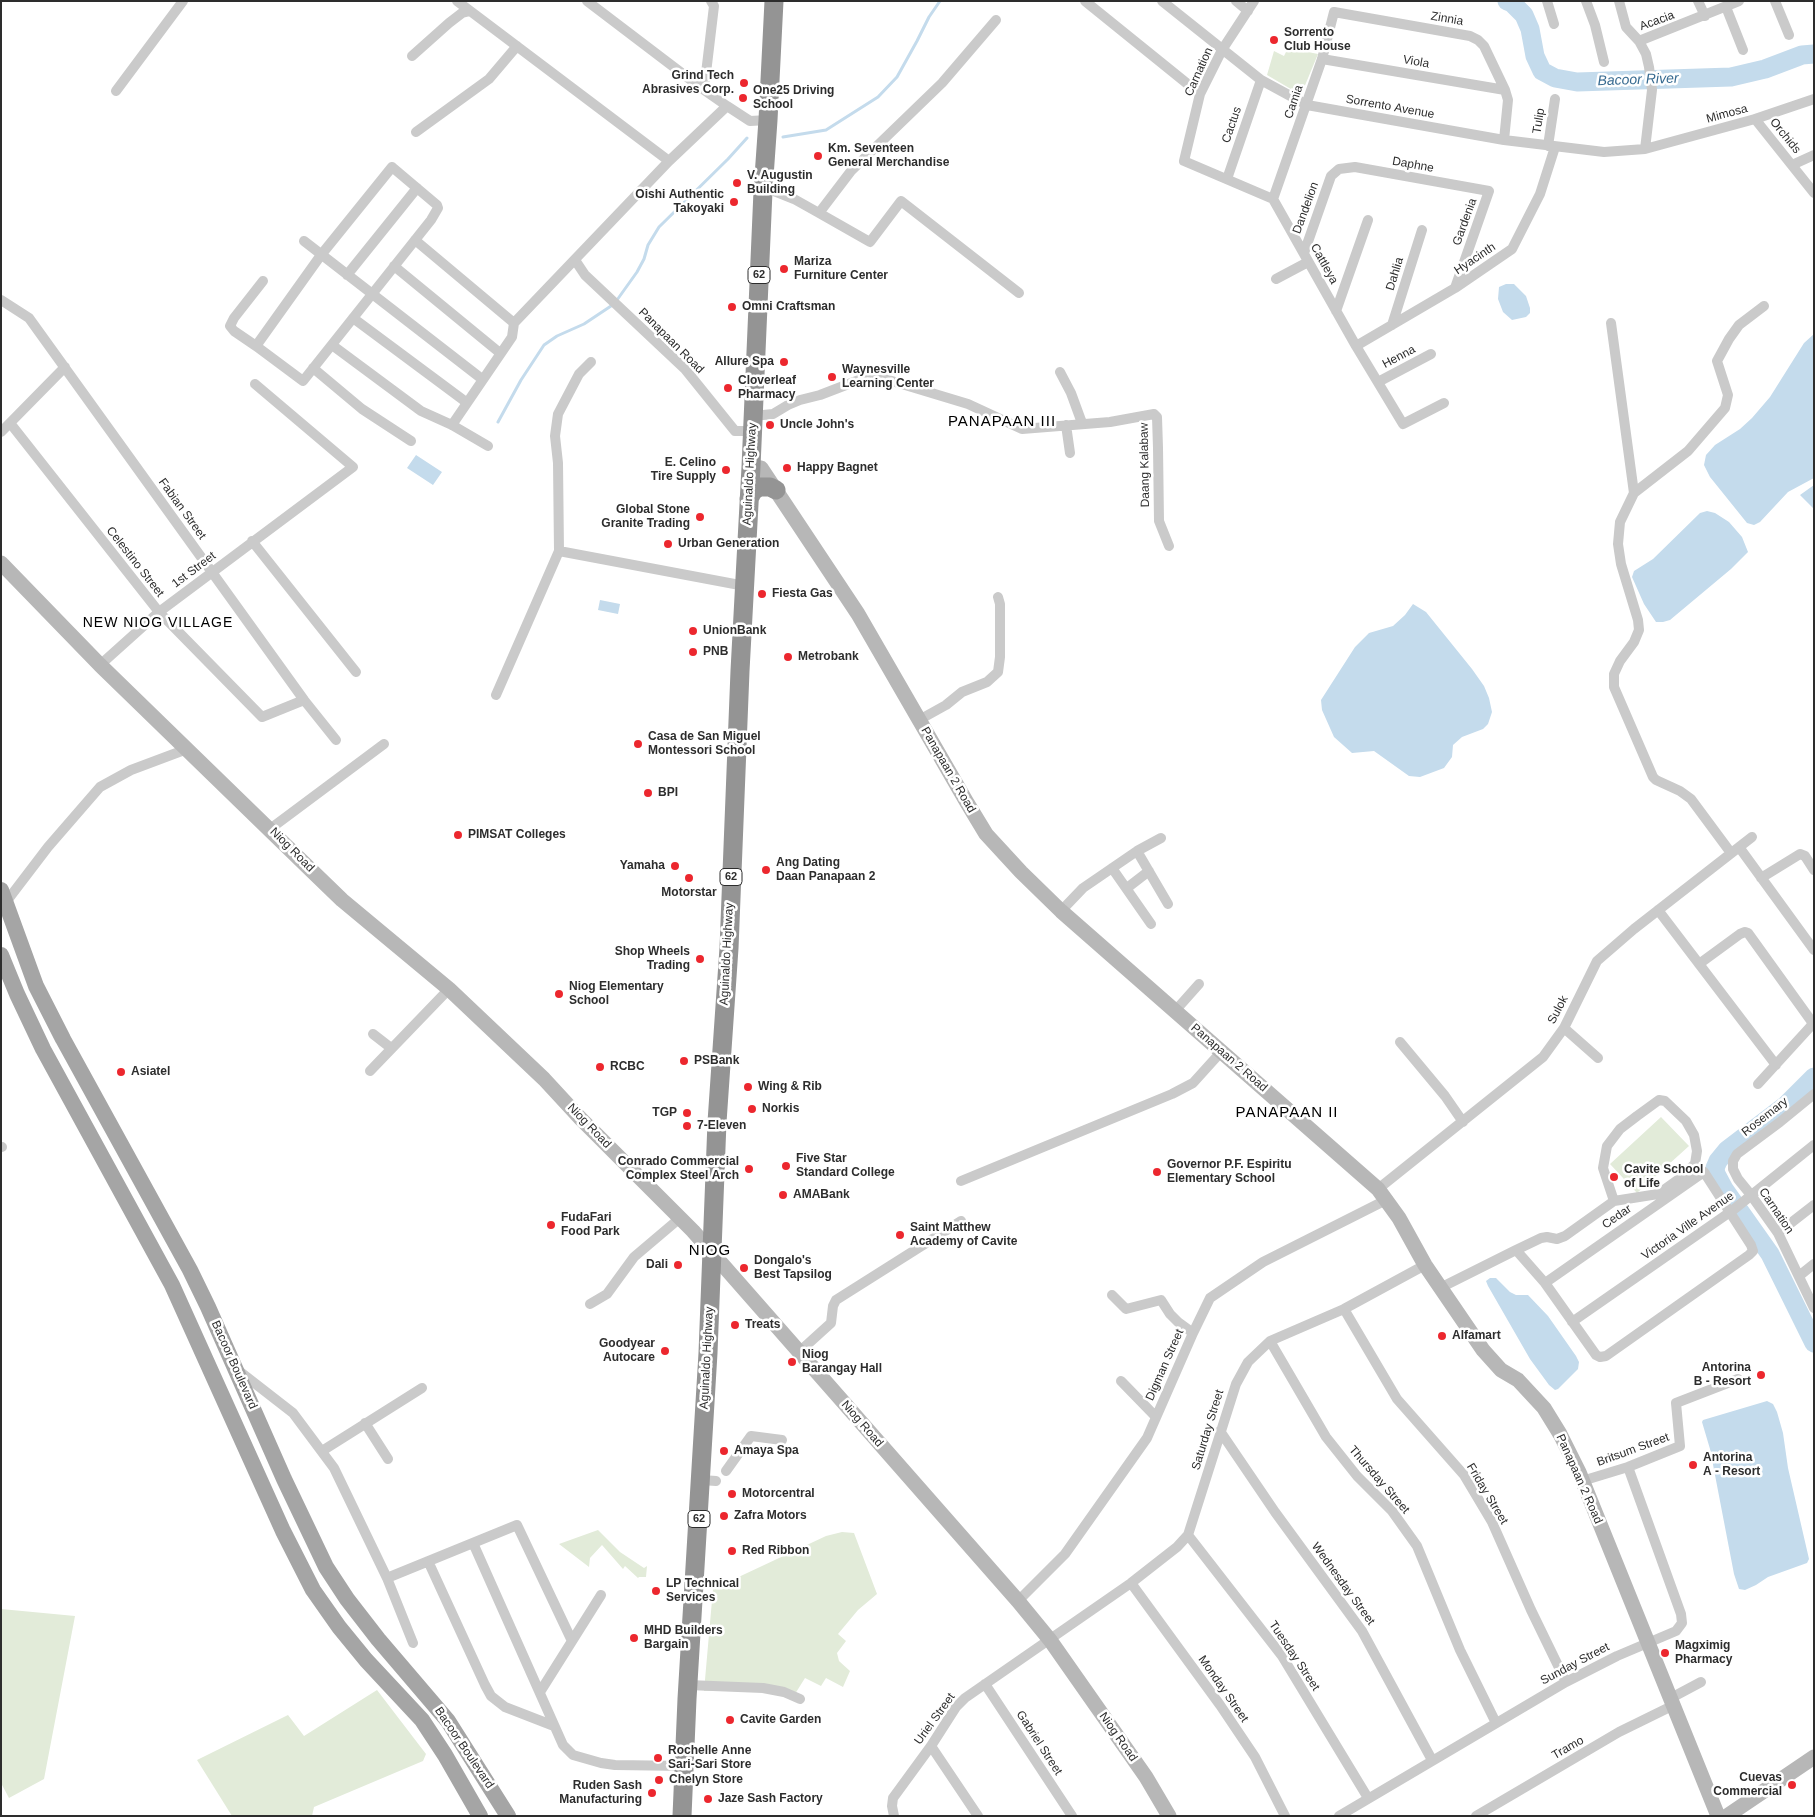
<!DOCTYPE html>
<html>
<head>
<meta charset="utf-8">
<style>
  body { margin:0 }
  #map { position:relative; width:1815px; height:1817px; overflow:hidden; background:#fff; font-family:Arial,sans-serif }
  canvas { display:block }
  .frame { position:absolute; inset:0; border:2px solid #2d2d2d; pointer-events:none }
</style>
</head>
<body>
<div id="map">
<canvas width="1815" height="1817"></canvas>
<div class="frame"></div>
</div>
<script>
const ctx = document.querySelector('canvas').getContext('2d');
ctx.lineJoin = 'round';
function paint(path, color) {
  ctx.fillStyle = color;
  ctx.fill(path, 'evenodd');
}
function shape(rows) {
  const path = new Path2D();
  for (const r of rows) {
    path.moveTo(r[0], r[1]);
    for (let i = 2; i < r.length; i += 2) path.lineTo(r[i], r[i + 1]);
  }
  return path;
}
function stroke(path, color, width, dash) {
  ctx.strokeStyle = color;
  ctx.lineWidth = width;
  ctx.lineCap = dash ? 'butt' : 'round';
  ctx.setLineDash(dash || []);
  ctx.stroke(path);
}
function label(font, color, halo, rows, align = 'center') {
  ctx.font = font + ' Arial,sans-serif';
  ctx.lineWidth = 5;
  ctx.setLineDash([]);
  ctx.textBaseline = 'middle';
  ctx.strokeStyle = halo;
  ctx.fillStyle = color;
  for (const [text, x, y, turn = 0] of rows) {
    ctx.save();
    ctx.translate(x, y);
    ctx.rotate((+turn || 0) * Math.PI / 180);
    ctx.textAlign = isNaN(turn) ? turn : align;
    if (halo) ctx.strokeText(text, 0, 0);
    ctx.fillText(text, 0, 0);
    ctx.restore();
  }
}
paint(shape([
  [1288,48,1318,54,1301,95,1267,75,1274,51,1284,56],
  [1661,1117,1689,1146,1637,1193,1610,1164],
  [598,1530,620,1552,644,1568,647,1566,646,1577,639,1577,638,1578,625,1566,623,1569,602,1545,590,1558,589,1567,559,1544],
  [842,1532,854,1533,877,1594,858,1610,838,1634,846,1641,837,1653,839,1661,850,1671,843,1687,826,1678,821,1686,805,1678,795,1694,761,1691,704,1691,713,1589,826,1536],
  [1,1609,75,1616,44,1779,9,1798,1,1783],
  [377,1690,426,1754,423,1761,314,1807,312,1816,232,1816,197,1760,288,1715,304,1736]
]), '#e2ebd9');
paint(shape([
  [1506,284,1514,284,1526,296,1530,308,1530,313,1526,317,1512,320,1503,312,1498,299,1499,287],
  [1814,334,1814,478,1788,492,1760,522,1754,525,1747,523,1710,477,1704,465,1706,455,1715,445,1740,429,1752,418,1770,397,1804,343],
  [416,455,442,472,433,485,407,468],
  [1814,485,1814,509,1800,495],
  [1707,511,1715,513,1729,522,1742,537,1748,552,1731,569,1670,620,1663,622,1656,622,1644,604,1632,577,1634,571,1653,559,1700,513],
  [600,600,620,604,618,614,598,610],
  [1413,604,1426,612,1472,669,1484,686,1489,698,1492,712,1488,724,1483,729,1462,737,1453,745,1452,757,1444,768,1420,777,1409,776,1374,751,1352,753,1334,737,1322,710,1321,700,1355,647,1369,633,1393,626,1405,615],
  [1496,1278,1510,1292,1516,1295,1528,1295,1548,1316,1576,1356,1579,1362,1578,1369,1558,1389,1555,1390,1549,1385,1530,1359,1488,1286,1486,1281,1490,1278],
  [1767,1401,1773,1404,1777,1412,1783,1433,1788,1468,1809,1559,1807,1563,1768,1577,1756,1585,1745,1590,1739,1589,1734,1574,1710,1449,1702,1422,1703,1420]
]), '#c4dbec');
stroke(shape([
  [783,137,826,130,878,97,897,77,917,41,929,17,940,1],
  [617,300,637,272,644,259,648,245,659,227,728,159,747,138],
  [498,422,521,380,544,345,557,336,584,324,611,306]
]), '#c4dbec', 3);
stroke(shape([
  [1507,1,1512,3,1524,15,1530,29,1535,56,1542,71,1555,78,1577,82,1731,77,1765,69,1802,55,1814,54],
  [1814,1077,1786,1105,1727,1150,1718,1161,1715,1168,1716,1174,1724,1189,1770,1254,1814,1343]
]), '#c4dbec', 19);
stroke(shape([
  [457,1,669,161],
  [587,1,704,90,727,106,750,121,768,120],
  [1085,1,1200,94],
  [1162,1,1261,80,1307,105,1504,140,1604,152,1645,149,1755,119,1814,99],
  [1236,1,1248,11],
  [1254,1,1222,50,1200,94,1184,161,1273,199,1356,346,1403,424,1444,403],
  [1547,1,1554,24],
  [1586,1,1595,25,1604,62],
  [1619,1,1626,27,1639,41,1646,54,1649,67,1652,90,1645,149],
  [1698,1,1705,16],
  [1775,1,1789,35],
  [1726,7,1743,50],
  [1639,41,1739,1],
  [412,56,449,23,462,13,470,11],
  [1322,59,1505,90],
  [704,90,714,6,711,1],
  [116,91,183,1],
  [1755,119,1814,193],
  [416,132,489,79,517,46],
  [1548,146,1555,99],
  [1792,165,1814,155],
  [392,167,437,205,438,208,431,220,303,381,256,346,321,255,392,167],
  [1227,179,1261,80],
  [763,191,774,191,794,199,819,213,851,171,942,83,996,20],
  [1273,199,1322,59,1334,12,1470,36,1478,40,1484,46,1505,90,1508,100,1504,140],
  [819,213,870,242,901,201,1019,293],
  [415,240,514,323],
  [304,241,482,379],
  [1304,253,1331,176,1339,169,1355,167,1489,191,1455,288],
  [575,260,585,275,685,369,735,431,753,431],
  [394,266,500,353],
  [347,275,417,188],
  [1276,279,1308,262],
  [1,300,29,318,304,700,336,740],
  [1336,311,1368,220],
  [353,318,466,402],
  [1611,323,1634,493,1620,522,1618,544,1621,564,1638,620,1639,630,1634,642,1620,661,1614,674,1614,687,1653,777,1656,780,1680,791,1691,799,1731,853],
  [1392,325,1422,230],
  [332,345,421,411,452,425,488,446],
  [256,346,234,331,230,326,234,318,263,281],
  [1356,346,1455,288,1512,249,1540,194,1555,147],
  [313,368,362,409,411,441],
  [1060,372,1071,393,1082,423],
  [1378,382,1431,354],
  [753,416,773,414,788,405,800,400,820,395,872,375,968,404,1022,429,1110,422,1154,414,1157,417,1158,448,1159,521,1169,546],
  [10,423,159,612,262,717,304,700],
  [452,425,512,337,514,323,669,161,727,106],
  [1066,425,1070,453],
  [1,432,65,367],
  [1634,493,1688,451,1725,408,1728,395,1717,361,1729,339,1739,325,1764,306],
  [252,541,356,672],
  [559,551,745,586],
  [100,665,159,612,353,467,255,384],
  [496,695,559,551,558,463,555,436,558,414,579,374,591,362],
  [919,720,946,705,962,692,987,682,998,672,1000,657,1000,604,998,597],
  [270,829,384,744],
  [1739,847,1814,950],
  [1137,851,1168,904],
  [1112,868,1151,924],
  [1761,878,1800,854,1805,856,1814,870],
  [1127,888,1149,871],
  [3,906,48,847,100,787,131,770,187,749],
  [1658,910,1776,1065],
  [1061,911,1083,888,1137,851,1161,838],
  [1699,964,1740,934,1745,932,1748,933,1812,1022,1811,1026,1758,1084],
  [1175,1011,1199,984],
  [1564,1028,1598,1058],
  [373,1034,391,1048],
  [1400,1042,1445,1096,1463,1122],
  [370,1071,449,989],
  [1814,1094,1780,1122,1737,1154,1733,1161,1733,1169,1738,1179,1751,1195,1778,1233,1814,1308],
  [1,1147,2,1147],
  [961,1181,1172,1094,1193,1083,1221,1052],
  [1378,1189,1543,1057,1564,1028,1597,961,1634,929,1752,837],
  [1778,1233,1814,1205],
  [1516,1250,1541,1238,1547,1237,1557,1239,1565,1236,1614,1201,1658,1194,1679,1179,1695,1164,1697,1151,1694,1135,1686,1121,1665,1101,1659,1100,1637,1116,1620,1129,1607,1146,1603,1168,1614,1201],
  [1799,1276,1814,1264],
  [1440,1288,1516,1250,1545,1283,1596,1355,1600,1357,1606,1356,1749,1255,1753,1251,1751,1245,1704,1172,1545,1283],
  [1112,1295,1126,1309,1161,1300,1170,1314,1178,1322,1193,1333],
  [590,1304,607,1294,634,1257,680,1218],
  [1344,1309,1397,1399,1464,1475,1492,1522,1531,1610,1566,1682],
  [1572,1322,1733,1210,1814,1145],
  [1270,1341,1326,1437,1357,1476,1392,1511,1417,1546,1460,1650,1496,1723],
  [799,1352,831,1323,833,1306,836,1300,961,1221],
  [239,1371,293,1413,334,1468,387,1578,413,1643],
  [1121,1381,1156,1417],
  [365,1423,388,1459],
  [1220,1431,1275,1512,1362,1631,1432,1760],
  [322,1451,422,1388],
  [726,1471,751,1436,782,1440],
  [702,1480,716,1481],
  [1582,1481,1628,1467,1680,1446,1676,1403,1738,1379],
  [1188,1535,1282,1656,1368,1798],
  [473,1543,563,1745,573,1755,601,1763,615,1765,685,1766],
  [428,1561,485,1685,491,1696,505,1707,554,1726],
  [387,1578,517,1525,572,1641],
  [1131,1583,1220,1705,1255,1757,1285,1816],
  [1018,1601,1065,1554,1147,1438,1193,1333,1210,1298,1263,1262,1388,1199],
  [985,1684,1072,1816],
  [688,1685,763,1688,784,1692,800,1699],
  [540,1692,601,1595],
  [1671,1698,1701,1682],
  [931,1746,978,1816],
  [894,1816,892,1806,893,1798,931,1746,956,1707,965,1698,1131,1583,1177,1547,1188,1535,1236,1384,1248,1362,1270,1341,1344,1309,1425,1265],
  [1339,1816,1566,1682,1617,1656,1676,1631,1682,1623,1681,1614,1628,1467],
  [1476,1816,1619,1732,1674,1705]
]), '#cacaca', 10);
stroke(shape([
  [751,467,761,468,858,614,966,801,986,834,1021,872,1061,911,1378,1189,1399,1218,1425,1265,1483,1350,1501,1370,1518,1380,1544,1408,1560,1434,1579,1472,1718,1816],
  [1,563,100,665,312,871,342,900,449,989,544,1079,580,1118,693,1231,1018,1601,1050,1640,1146,1777,1169,1816],
  [1727,1816,1814,1757]
]), '#b7b7b7', 15);
stroke(shape([
  [1,890,36,986,63,1039,190,1270,208,1307,284,1479,326,1567,347,1599,378,1639,448,1721,508,1816],
  [1,955,17,994,43,1049,172,1285,283,1531,313,1590,339,1627,366,1660,422,1720,445,1755,480,1816]
]), '#a5a5a5', 16);
stroke(shape([
  [749,499,753,491,759,487,770,487,776,490],
  [682,1816,687,1699,708,1353,717,1122,729,948,740,671,751,467,763,191,768,120,774,1]
]), '#949494', 19);
for (const [x, y, r, color] of [
  [1274,40,5,"#ec272e"],
  [744,83,5,"#ec272e"],
  [743,98,5,"#ec272e"],
  [818,156,5,"#ec272e"],
  [737,183,5,"#ec272e"],
  [734,202,5,"#ec272e"],
  [784,269,5,"#ec272e"],
  [732,307,5,"#ec272e"],
  [784,362,5,"#ec272e"],
  [832,377,5,"#ec272e"],
  [728,388,5,"#ec272e"],
  [770,425,5,"#ec272e"],
  [787,468,5,"#ec272e"],
  [726,470,5,"#ec272e"],
  [700,517,5,"#ec272e"],
  [668,544,5,"#ec272e"],
  [762,594,5,"#ec272e"],
  [693,631,5,"#ec272e"],
  [693,652,5,"#ec272e"],
  [788,657,5,"#ec272e"],
  [638,744,5,"#ec272e"],
  [648,793,5,"#ec272e"],
  [458,835,5,"#ec272e"],
  [675,866,5,"#ec272e"],
  [766,870,5,"#ec272e"],
  [689,878,5,"#ec272e"],
  [700,959,5,"#ec272e"],
  [559,994,5,"#ec272e"],
  [684,1061,5,"#ec272e"],
  [600,1067,5,"#ec272e"],
  [121,1072,5,"#ec272e"],
  [748,1087,5,"#ec272e"],
  [752,1109,5,"#ec272e"],
  [687,1113,5,"#ec272e"],
  [687,1126,5,"#ec272e"],
  [786,1166,5,"#ec272e"],
  [749,1169,5,"#ec272e"],
  [1157,1172,5,"#ec272e"],
  [1614,1177,5,"#ec272e"],
  [783,1195,5,"#ec272e"],
  [551,1225,5,"#ec272e"],
  [900,1235,5,"#ec272e"],
  [678,1265,5,"#ec272e"],
  [744,1268,5,"#ec272e"],
  [735,1325,5,"#ec272e"],
  [1442,1336,5,"#ec272e"],
  [665,1351,5,"#ec272e"],
  [792,1362,5,"#ec272e"],
  [1761,1375,5,"#ec272e"],
  [724,1451,5,"#ec272e"],
  [1693,1465,5,"#ec272e"],
  [732,1494,5,"#ec272e"],
  [724,1516,5,"#ec272e"],
  [732,1551,5,"#ec272e"],
  [656,1591,5,"#ec272e"],
  [634,1638,5,"#ec272e"],
  [1665,1653,5,"#ec272e"],
  [730,1720,5,"#ec272e"],
  [658,1758,5,"#ec272e"],
  [659,1780,5,"#ec272e"],
  [1792,1785,5,"#ec272e"],
  [652,1793,5,"#ec272e"],
  [708,1799,5,"#ec272e"]
]) {
  const dot = new Path2D();
  dot.arc(x, y, r, 0, 2 * Math.PI);
  ctx.fillStyle = color;
  ctx.fill(dot);
  stroke(dot, '#fff', 2);
}
for (const [x, y, w] of [
  [759,275,22],
  [731,877,22],
  [699,1519,22]
]) {
  const box = new Path2D();
  box.roundRect(x - w / 2, y - 8.5, w, 17, 4);
  ctx.fillStyle = '#fff';
  ctx.fill(box);
  stroke(box, '#2d2d2d', 1);
}
label('bold 11px', '#2d2d2d', null, [
  ["62",759,275],
  ["62",731,877],
  ["62",699,1519]
]);
label('12px', '#2d2d2d', '#fff', [
  ["Zinnia",1447,19,10],
  ["Acacia",1657,21,-20],
  ["Viola",1416,62,10],
  ["Carnation",1199,72,-66],
  ["Camia",1294,102,-71],
  ["Sorrento Avenue",1390,107,10],
  ["Mimosa",1727,114,-15],
  ["Tulip",1539,121,-81],
  ["Cactus",1232,125,-71],
  ["Orchids",1785,136,51],
  ["Daphne",1413,165,10],
  ["Dandelion",1306,208,-70],
  ["Gardenia",1465,222,-70],
  ["Hyacinth",1475,259,-34],
  ["Cattleya",1324,264,61],
  ["Dahlia",1395,274,-73],
  ["Panapaan Road",671,341,45],
  ["Henna",1399,357,-28],
  ["Daang Kalabaw",1145,465,-91],
  ["Aguinaldo Highway",750,474,-87],
  ["Fabian Street",182,509,54],
  ["Celestino Street",135,562,52],
  ["1st Street",194,570,-37],
  ["Panapaan 2 Road",948,770,60],
  ["Niog Road",292,850,45],
  ["Aguinaldo Highway",727,954,-87],
  ["Sulok",1558,1010,-62],
  ["Panapaan 2 Road",1229,1058,41],
  ["Rosemary",1765,1117,-38],
  ["Niog Road",589,1126,46],
  ["Carnation",1776,1211,56],
  ["Cedar",1617,1217,-35],
  ["Victoria Ville Avenue",1688,1226,-35],
  ["Aguinaldo Highway",707,1358,-87],
  ["Bacoor Boulevard",234,1365,66],
  ["Digman Street",1165,1365,-66],
  ["Niog Road",862,1424,49],
  ["Saturday Street",1208,1430,-73],
  ["Britsum Street",1633,1450,-20],
  ["Panapaan 2 Road",1579,1479,66],
  ["Thursday Street",1379,1480,49],
  ["Friday Street",1487,1494,59],
  ["Wednesday Street",1343,1584,54],
  ["Tuesday Street",1294,1656,56],
  ["Sunday Street",1575,1664,-28],
  ["Monday Street",1223,1689,55],
  ["Uriel Street",935,1719,-54],
  ["Niog Road",1118,1737,55],
  ["Gabriel Street",1039,1743,57],
  ["Bacoor Boulevard",464,1748,56],
  ["Tramo",1568,1748,-30]
]);
label('bold 12px', '#2d2d2d', '#fff', [
  ["Sorrento",1284,33],
  ["Club House",1284,47],
  ["Grind Tech",734,76,"right"],
  ["Abrasives Corp.",734,90,"right"],
  ["One25 Driving",753,91],
  ["School",753,105],
  ["Km. Seventeen",828,149],
  ["General Merchandise",828,163],
  ["V. Augustin",747,176],
  ["Building",747,190],
  ["Oishi Authentic",724,195,"right"],
  ["Takoyaki",724,209,"right"],
  ["Mariza",794,262],
  ["Furniture Center",794,276],
  ["Omni Craftsman",742,307],
  ["Allure Spa",774,362,"right"],
  ["Waynesville",842,370],
  ["Learning Center",842,384],
  ["Cloverleaf",738,381],
  ["Pharmacy",738,395],
  ["Uncle John's",780,425],
  ["E. Celino",716,463,"right"],
  ["Tire Supply",716,477,"right"],
  ["Happy Bagnet",797,468],
  ["Global Stone",690,510,"right"],
  ["Granite Trading",690,524,"right"],
  ["Urban Generation",678,544],
  ["Fiesta Gas",772,594],
  ["UnionBank",703,631],
  ["PNB",703,652],
  ["Metrobank",798,657],
  ["Casa de San Miguel",648,737],
  ["Montessori School",648,751],
  ["BPI",658,793],
  ["PIMSAT Colleges",468,835],
  ["Ang Dating",776,863],
  ["Daan Panapaan 2",776,877],
  ["Yamaha",665,866,"right"],
  ["Motorstar",689,893,"center"],
  ["Shop Wheels",690,952,"right"],
  ["Trading",690,966,"right"],
  ["Niog Elementary",569,987],
  ["School",569,1001],
  ["PSBank",694,1061],
  ["RCBC",610,1067],
  ["Asiatel",131,1072],
  ["Wing & Rib",758,1087],
  ["Norkis",762,1109],
  ["TGP",677,1113,"right"],
  ["7-Eleven",697,1126],
  ["Five Star",796,1159],
  ["Standard College",796,1173],
  ["Conrado Commercial",739,1162,"right"],
  ["Complex Steel Arch",739,1176,"right"],
  ["Governor P.F. Espiritu",1167,1165],
  ["Elementary School",1167,1179],
  ["Cavite School",1624,1170],
  ["of Life",1624,1184],
  ["AMABank",793,1195],
  ["FudaFari",561,1218],
  ["Food Park",561,1232],
  ["Saint Matthew",910,1228],
  ["Academy of Cavite",910,1242],
  ["Dongalo's",754,1261],
  ["Best Tapsilog",754,1275],
  ["Dali",668,1265,"right"],
  ["Treats",745,1325],
  ["Alfamart",1452,1336],
  ["Goodyear",655,1344,"right"],
  ["Autocare",655,1358,"right"],
  ["Niog",802,1355],
  ["Barangay Hall",802,1369],
  ["Antorina",1751,1368,"right"],
  ["B - Resort",1751,1382,"right"],
  ["Amaya Spa",734,1451],
  ["Antorina",1703,1458],
  ["A - Resort",1703,1472],
  ["Motorcentral",742,1494],
  ["Zafra Motors",734,1516],
  ["Red Ribbon",742,1551],
  ["LP Technical",666,1584],
  ["Services",666,1598],
  ["MHD Builders",644,1631],
  ["Bargain",644,1645],
  ["Magximig",1675,1646],
  ["Pharmacy",1675,1660],
  ["Cavite Garden",740,1720],
  ["Rochelle Anne",668,1751],
  ["Sari-Sari Store",668,1765],
  ["Cuevas",1782,1778,"right"],
  ["Commercial",1782,1792,"right"],
  ["Chelyn Store",669,1780],
  ["Ruden Sash",642,1786,"right"],
  ["Manufacturing",642,1800,"right"],
  ["Jaze Sash Factory",718,1799]
], 'left');
label('italic 14px', '#386b91', '#fff', [
  ["Bacoor River",1638,80,-2]
]);
ctx.letterSpacing = '1px';
label('14px', '#000', '#fff', [
  ["NEW NIOG VILLAGE",158,623]
]);
ctx.letterSpacing = '0px';
ctx.letterSpacing = '1px';
label('15px', '#000', '#fff', [
  ["PANAPAAN III",1002,422],
  ["PANAPAAN II",1287,1113],
  ["NIOG",710,1251]
]);
ctx.letterSpacing = '0px';
</script>
</body>
</html>
